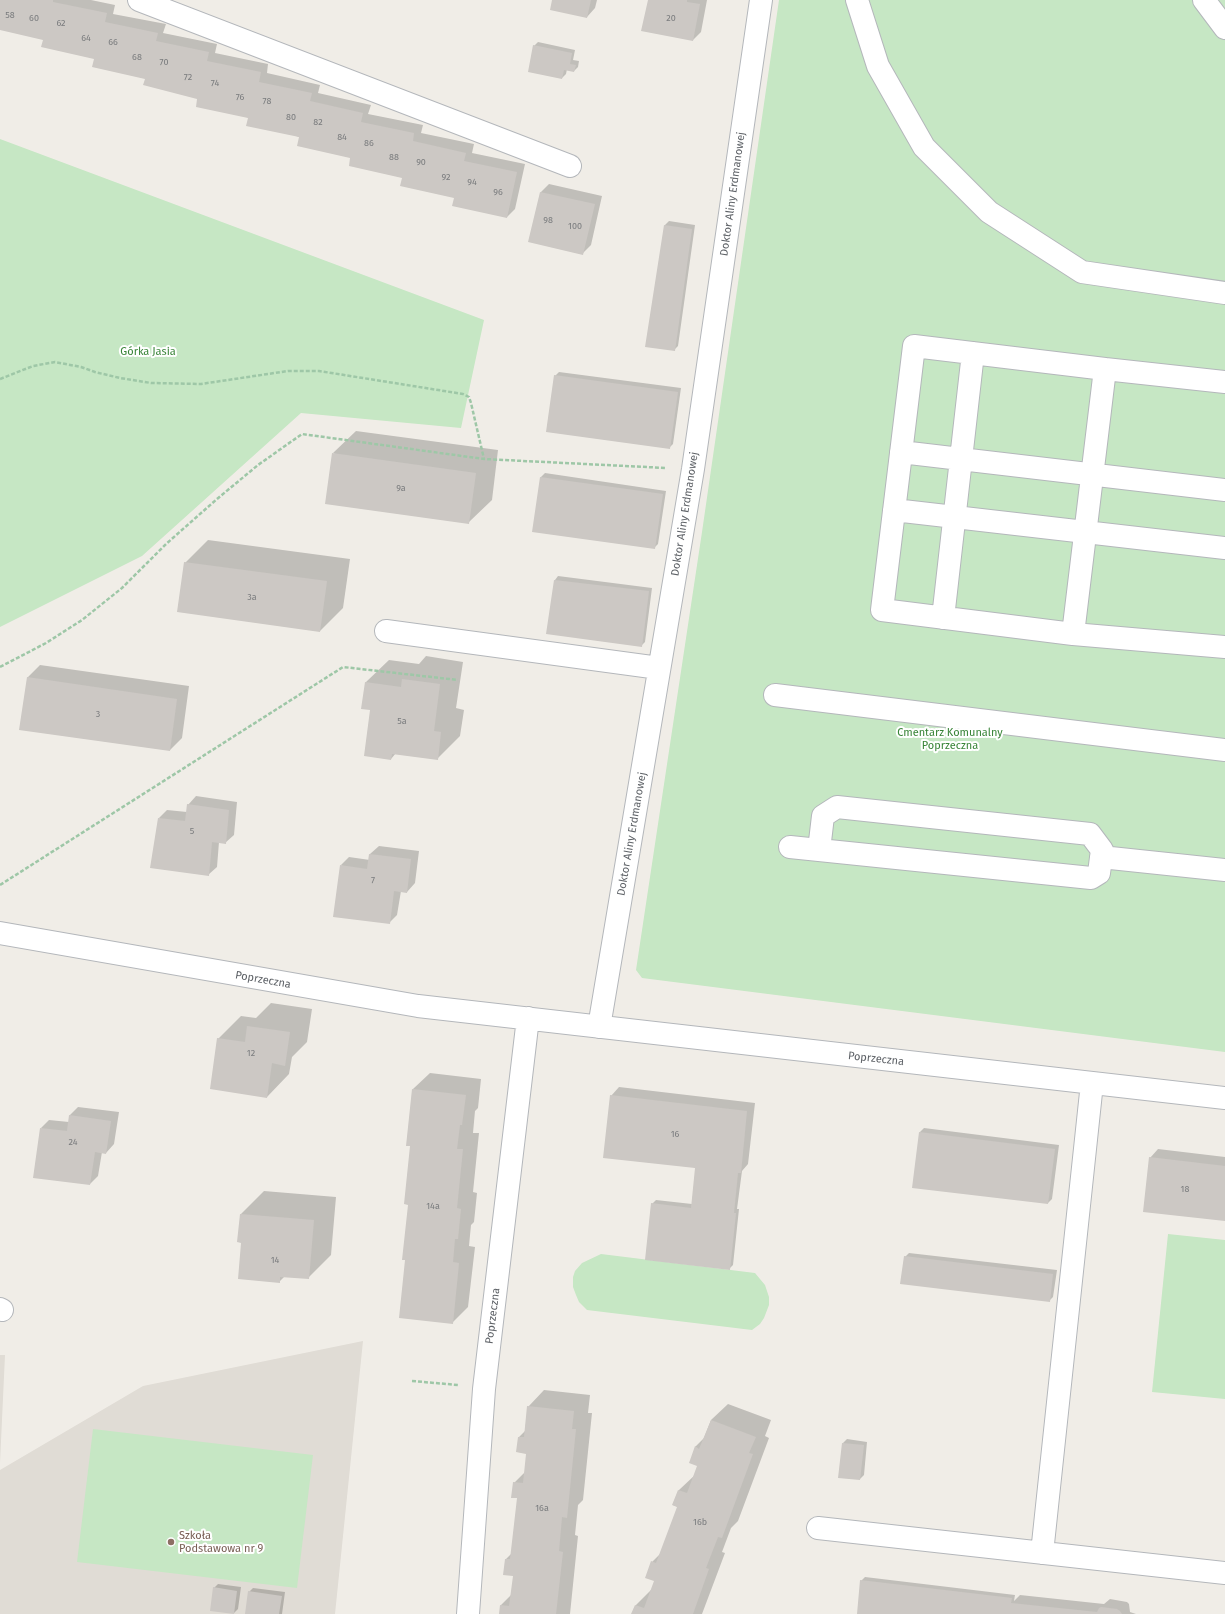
<!DOCTYPE html>
<html>
<head>
<meta charset="utf-8">
<style>
  body { margin:0 }
  canvas { display:block; background:#f0ede7 }
</style>
</head>
<body>
<canvas width="1225" height="1614"></canvas>
<script>
const ctx = document.querySelector('canvas').getContext('2d');
ctx.lineJoin = 'round';
function paint(path, color) {
  ctx.fillStyle = color;
  ctx.fill(path, 'evenodd');
}
function shape(rows) {
  const path = new Path2D();
  for (const r of rows) {
    path.moveTo(r[0], r[1]);
    for (let i = 2; i < r.length; i += 2) path.lineTo(r[i], r[i + 1]);
  }
  return path;
}
function stroke(path, color, width, dash) {
  ctx.strokeStyle = color;
  ctx.lineWidth = width;
  ctx.lineCap = dash ? 'butt' : 'round';
  ctx.setLineDash(dash || []);
  ctx.stroke(path);
}
function label(font, color, halo, rows, align = 'center') {
  ctx.font = font + ' "Fira Sans",sans-serif';
  ctx.lineWidth = 4;
  ctx.setLineDash([]);
  ctx.textBaseline = 'middle';
  ctx.strokeStyle = halo;
  ctx.fillStyle = color;
  for (const [text, x, y, turn = 0] of rows) {
    ctx.save();
    ctx.translate(x, y);
    ctx.rotate((+turn || 0) * Math.PI / 180);
    ctx.textAlign = isNaN(turn) ? turn : align;
    if (halo) ctx.strokeText(text, 0, 0);
    ctx.fillText(text, 0, 0);
    ctx.restore();
  }
}
paint(shape([
  [363,1341,335,1614,0,1614,0,1470,143,1386],
  [0,1355,5,1355,0,1463]
]), '#e0dcd5');
paint(shape([
  [779,0,1225,0,1225,1052,642,978,636,970,702,532],
  [0,139,484,320,461,428,301,413,142,556,0,627],
  [1168,1234,1225,1240,1225,1399,1152,1392],
  [601,1254,755,1273,765,1285,769,1297,769,1305,764,1318,760,1324,752,1330,587,1310,579,1302,576,1295,573,1287,573,1277,575,1271,582,1263],
  [93,1429,313,1455,297,1588,77,1562]
]), '#c6e7c4');
paint(shape([
  [0,0,91,0,115,5,113,14,166,24,163,33,217,44,215,53,268,64,267,73,320,85,318,93,371,105,368,114,423,125,421,133,474,144,472,153,525,164,515,209,507,217,44,39,0,29],
  [553,0,597,0,595,8,587,17],
  [649,0,707,0,701,32,693,40],
  [538,42,575,50,573,60,579,61,578,67,574,71,567,69,566,74,562,78,534,46],
  [549,184,602,196,591,245,583,253,529,241,541,192],
  [669,221,695,225,678,346,674,350,665,225],
  [559,372,681,388,673,444,669,448,555,376],
  [356,431,498,450,492,500,469,522,333,453],
  [545,473,666,491,658,544,654,548,533,531,541,477],
  [208,540,350,559,343,608,320,631,185,563],
  [558,576,652,588,645,642,641,646,547,633,555,580],
  [426,656,463,662,456,708,464,710,460,736,437,759,396,753,391,759,371,709,366,682,389,660,419,664],
  [40,665,189,686,182,738,170,750,27,678],
  [196,796,237,802,234,835,225,843,219,842,217,867,208,875,159,818,167,810,187,812,188,805],
  [379,846,419,851,415,883,407,892,401,891,397,915,389,923,341,865,349,857,370,860,370,854],
  [271,1003,312,1009,307,1042,292,1057,289,1074,267,1097,218,1039,241,1016,256,1018],
  [430,1073,481,1079,478,1108,475,1111,473,1133,479,1133,473,1192,477,1193,474,1222,471,1225,469,1246,475,1247,468,1307,452,1323,407,1259,411,1145,407,1145,413,1089],
  [619,1087,755,1103,748,1164,742,1171,737,1209,739,1209,733,1265,729,1269,652,1204,656,1200,692,1204,696,1169,611,1096],
  [78,1107,119,1112,114,1144,106,1153,102,1152,98,1176,90,1184,41,1128,49,1120,69,1122,70,1115],
  [924,1128,1059,1145,1052,1199,1048,1203,913,1187,920,1132],
  [1158,1149,1225,1157,1225,1220,1150,1158],
  [264,1191,336,1197,331,1255,308,1278,285,1276,279,1282,242,1242,241,1214],
  [909,1253,1057,1270,1053,1297,1049,1301,905,1257],
  [544,1390,590,1395,588,1413,592,1413,583,1500,578,1505,575,1535,578,1536,570,1614,500,1614,501,1605,512,1594,514,1575,506,1559,512,1553,518,1497,514,1483,525,1472,527,1453,518,1452,519,1437,525,1431,528,1407],
  [728,1404,771,1420,765,1436,769,1438,738,1521,731,1528,722,1552,725,1553,702,1614,632,1614,636,1605,652,1589,655,1580,652,1562,661,1553,678,1507,673,1505,679,1490,696,1474,699,1465,695,1447,704,1438,711,1420],
  [847,1439,867,1442,864,1475,860,1479,843,1443],
  [865,1577,1015,1595,1014,1601,1020,1595,1104,1604,1110,1599,1127,1602,1129,1604,1130,1612,1136,1614,858,1614,861,1581],
  [218,1584,241,1587,238,1609,234,1613,214,1588],
  [253,1588,285,1592,282,1614,246,1614,249,1592]
]), '#0003');
paint(shape([
  [0,0,53,0,53,2,107,13,105,22,158,33,156,41,209,52,207,61,261,72,259,82,312,93,310,101,363,113,361,122,414,133,413,141,466,153,464,161,517,172,507,218,452,206,454,198,400,186,402,178,349,166,350,158,297,146,299,137,246,126,248,118,196,107,197,99,143,85,145,79,92,67,94,59,41,47,43,40,0,30],
  [552,0,591,0,587,18,550,10],
  [648,0,687,0,687,2,700,4,693,41,641,31],
  [533,45,572,53,570,64,576,65,574,72,564,70,562,79,528,72],
  [540,192,595,204,583,255,528,242],
  [664,225,692,229,675,351,645,347],
  [554,375,678,392,670,449,546,432],
  [332,453,476,473,469,524,325,504],
  [540,477,663,494,655,549,532,532],
  [184,562,327,581,320,632,177,612],
  [554,580,649,591,642,647,546,634],
  [27,677,177,699,170,751,19,730],
  [402,679,440,684,434,731,441,732,438,760,392,754,391,760,364,756,370,710,361,709,365,682,401,687],
  [187,804,229,810,226,844,212,842,209,876,150,868,158,818,185,821],
  [369,854,411,859,407,893,394,891,390,924,333,917,340,865,367,869],
  [247,1026,290,1032,285,1066,272,1063,267,1098,210,1089,217,1038,245,1042],
  [412,1089,466,1095,462,1125,460,1125,457,1149,463,1149,457,1208,461,1209,458,1239,455,1239,453,1262,459,1263,453,1324,399,1318,405,1260,402,1260,408,1205,404,1204,410,1146,406,1146],
  [610,1095,747,1111,741,1173,738,1173,734,1213,736,1213,730,1270,645,1260,651,1203,691,1208,695,1168,603,1158],
  [69,1115,111,1121,106,1154,95,1152,90,1185,33,1178,40,1128,67,1131],
  [919,1132,1055,1149,1048,1204,912,1188],
  [1149,1157,1225,1166,1225,1221,1143,1212],
  [240,1214,314,1220,309,1279,280,1277,280,1283,238,1279,241,1243,237,1242],
  [904,1256,1053,1274,1050,1302,900,1284],
  [527,1406,574,1411,572,1429,576,1429,567,1518,562,1517,559,1551,563,1552,556,1614,499,1614,500,1605,509,1606,513,1576,503,1575,505,1559,510,1559,517,1498,511,1498,513,1482,523,1483,526,1454,516,1452,518,1437,524,1437],
  [711,1420,756,1437,749,1453,753,1454,722,1538,718,1537,706,1568,709,1569,693,1614,631,1614,635,1605,644,1608,654,1581,645,1578,651,1561,656,1563,677,1507,672,1505,678,1490,687,1493,697,1466,689,1463,695,1446,699,1449],
  [842,1443,864,1445,860,1480,838,1478],
  [860,1580,1012,1598,1011,1603,1097,1612,1099,1608,1101,1607,1117,1609,1120,1611,1122,1614,857,1614],
  [213,1587,237,1591,234,1614,210,1611],
  [248,1591,282,1596,279,1614,245,1614]
]), '#ccc8c4');
const minor = shape([
  [139,0,570,166],
  [857,0,878,66,924,147,989,212,1082,272,1225,293],
  [1204,0,1225,28],
  [1225,382,1105,369,914,346,882,610,1073,634,1225,647],
  [901,452,1225,490],
  [894,510,1225,548],
  [943,618,973,353],
  [386,631,659,668],
  [1073,634,1105,369],
  [775,695,1225,750],
  [790,847,819,850,1091,878,1099,873,1102,850,1090,834,837,807,823,816,819,850],
  [1101,857,1225,870],
  [0,933,418,1006,1225,1098],
  [599,1027,693,469,761,0],
  [0,1309,2,1310],
  [818,1528,1225,1573],
  [1042,1553,1092,1083],
  [468,1614,484,1389,528,1018]
]);
stroke(minor, '#b4b7bb', 24);
stroke(shape([
  [0,379,33,366,55,362,81,367,95,372,120,378,151,383,201,384,288,371,319,371,463,394,469,397,471,403,484,459],
  [0,667,46,643,82,620,122,588,166,544,217,499,258,465,302,434,484,459,666,468],
  [0,885,343,667,458,680],
  [412,1381,458,1385]
]), '#9ec7a7', 2.5, [4, 2]);
stroke(minor, '#fff', 22);
for (const [x, y, r, color] of [
  [171,1542,4,"#8d6e63"]
]) {
  const dot = new Path2D();
  dot.arc(x, y, r, 0, 2 * Math.PI);
  ctx.fillStyle = color;
  ctx.fill(dot);
  stroke(dot, '#fff', 1.5);
}
label('9px', '#7a7c7e', null, [
  ["58",10,15],
  ["60",34,18],
  ["20",671,18],
  ["62",61,23],
  ["64",86,38],
  ["66",113,42],
  ["68",137,57],
  ["70",164,62],
  ["72",188,77],
  ["74",215,83],
  ["76",240,97],
  ["78",267,101],
  ["80",291,117],
  ["82",318,122],
  ["84",342,137],
  ["86",369,143],
  ["88",394,157],
  ["90",421,162],
  ["92",446,177],
  ["94",472,182],
  ["96",498,192],
  ["98",548,220],
  ["100",575,226],
  ["9a",401,488],
  ["3a",252,597],
  ["3",98,714],
  ["5a",402,721],
  ["5",192,831],
  ["7",373,880],
  ["12",251,1053],
  ["16",675,1134],
  ["24",73,1142],
  ["18",1185,1189],
  ["14a",433,1206],
  ["14",275,1260],
  ["16a",542,1508],
  ["16b",700,1522]
]);
label('11px', '#5e6267', '#fff', [
  ["Doktor Aliny Erdmanowej",733,194,-82],
  ["Doktor Aliny Erdmanowej",685,514,-81],
  ["Doktor Aliny Erdmanowej",632,834,-80],
  ["Poprzeczna",263,980,10],
  ["Poprzeczna",876,1059,6],
  ["Poprzeczna",493,1316,-83]
]);
label('11px', '#388437', '#fff', [
  ["Górka Jasia",148,352],
  ["Cmentarz Komunalny",950,733],
  ["Poprzeczna",950,746]
]);
label('11px', '#785e54', '#fff', [
  ["Szkoła",179,1536],
  ["Podstawowa nr 9",179,1549]
], 'left');
</script>
</body>
</html>
